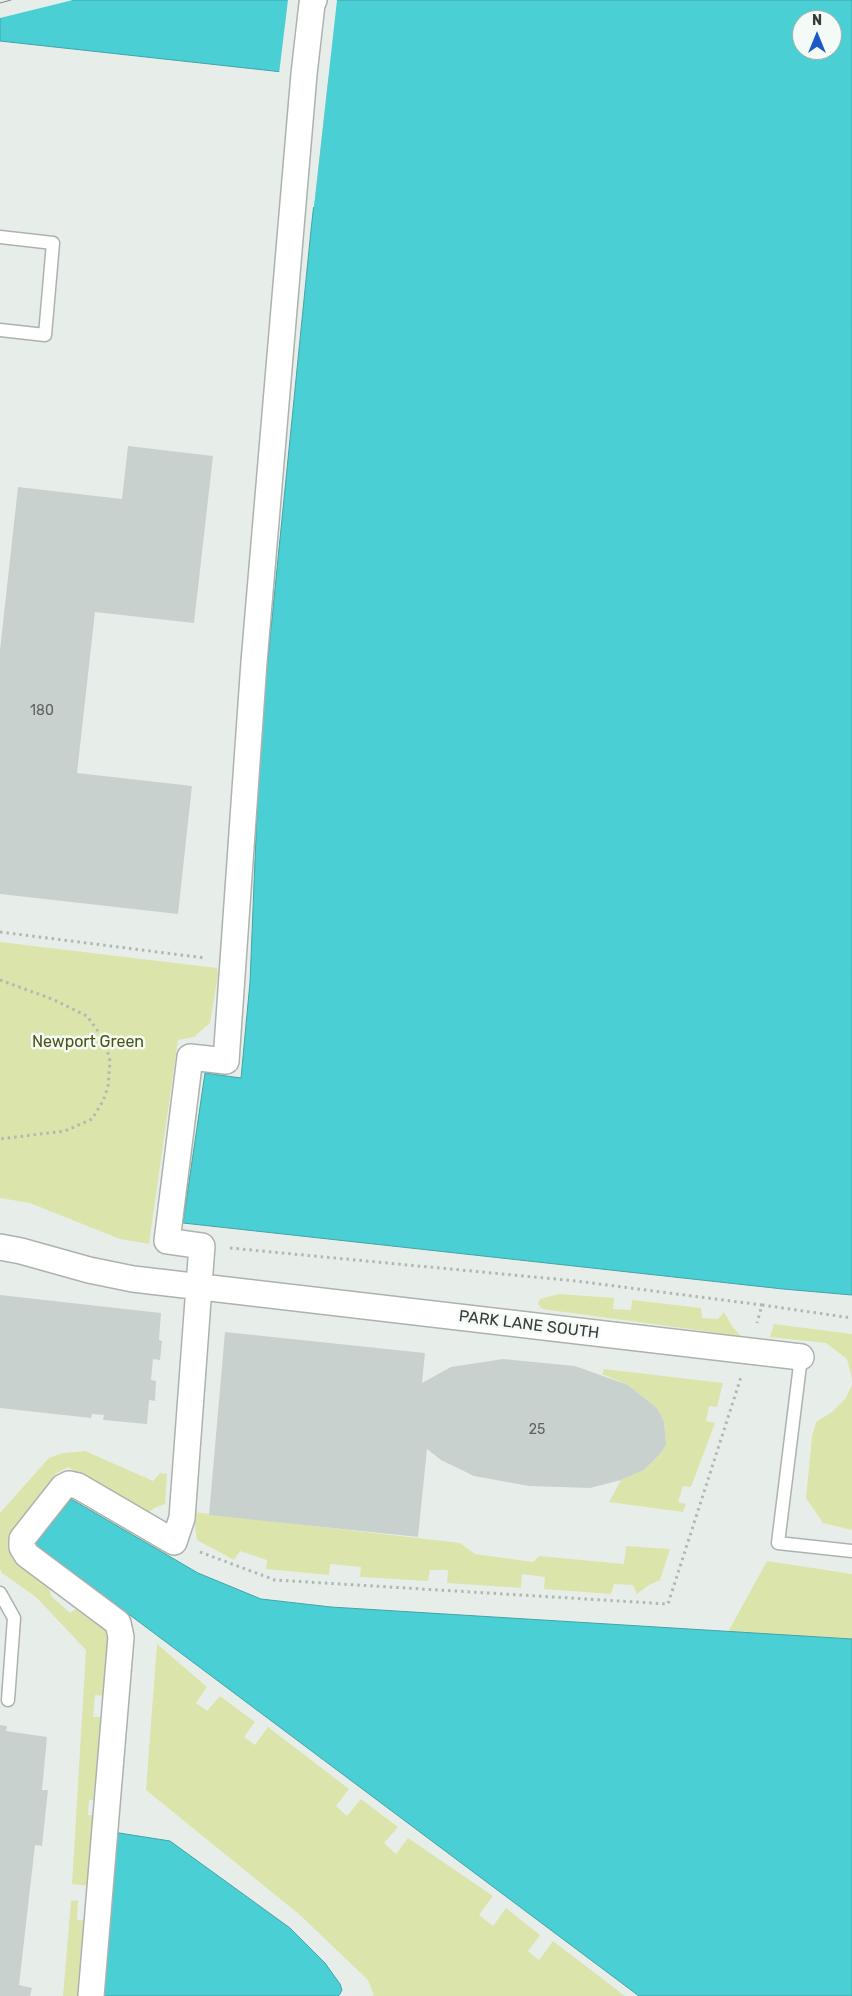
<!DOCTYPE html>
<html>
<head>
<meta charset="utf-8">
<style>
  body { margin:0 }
  #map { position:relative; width:852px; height:1996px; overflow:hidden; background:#e7eee9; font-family:Rubik,sans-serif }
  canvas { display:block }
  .north { position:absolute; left:792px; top:10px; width:50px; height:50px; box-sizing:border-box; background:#f4fbf7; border:1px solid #aaafab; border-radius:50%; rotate:0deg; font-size:14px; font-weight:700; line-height:20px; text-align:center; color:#3a3c3a }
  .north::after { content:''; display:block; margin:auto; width:18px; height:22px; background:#1d59c6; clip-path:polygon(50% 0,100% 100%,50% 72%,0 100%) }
</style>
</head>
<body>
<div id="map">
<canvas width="852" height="1996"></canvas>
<div class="north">N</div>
</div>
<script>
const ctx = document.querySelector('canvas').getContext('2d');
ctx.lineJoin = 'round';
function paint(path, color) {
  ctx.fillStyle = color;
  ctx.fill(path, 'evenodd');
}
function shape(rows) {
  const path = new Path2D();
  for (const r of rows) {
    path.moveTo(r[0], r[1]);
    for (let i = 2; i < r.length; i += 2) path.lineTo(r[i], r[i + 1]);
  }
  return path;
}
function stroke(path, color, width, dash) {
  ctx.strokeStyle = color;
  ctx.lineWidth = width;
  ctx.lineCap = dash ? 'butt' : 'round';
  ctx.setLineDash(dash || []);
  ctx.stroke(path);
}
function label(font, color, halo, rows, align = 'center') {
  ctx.font = font + ' Rubik,sans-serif';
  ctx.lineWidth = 5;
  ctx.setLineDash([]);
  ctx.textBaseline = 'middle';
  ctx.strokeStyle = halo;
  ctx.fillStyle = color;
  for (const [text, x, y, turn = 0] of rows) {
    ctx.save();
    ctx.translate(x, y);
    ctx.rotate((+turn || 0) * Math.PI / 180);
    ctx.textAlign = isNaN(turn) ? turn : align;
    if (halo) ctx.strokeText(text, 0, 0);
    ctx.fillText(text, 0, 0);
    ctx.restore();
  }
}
paint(shape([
  [0,942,217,968,218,975,210,1023,194,1037,178,1040,149,1244,120,1239,30,1203,0,1198],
  [559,1294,614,1298,613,1309,631,1310,632,1300,701,1308,702,1318,718,1319,724,1312,732,1326,741,1336,542,1309,538,1304,540,1299],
  [774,1324,852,1334,852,1379,847,1359,826,1343,770,1337],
  [604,1369,723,1383,717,1407,709,1406,706,1421,715,1423,691,1487,683,1486,678,1502,686,1504,683,1512,609,1502,621,1480,644,1470,660,1454,666,1445,664,1421,657,1408,628,1385,602,1374],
  [852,1384,852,1530,823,1523,806,1498,812,1437,816,1422,832,1412,846,1398],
  [85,1451,153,1481,160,1473,167,1474,165,1504,154,1508,146,1515,68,1467,57,1473,14,1527,10,1543,17,1559,49,1587,51,1596,70,1613,79,1607,108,1630,104,1696,95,1695,93,1717,104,1717,96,1800,89,1800,88,1815,95,1815,91,1886,72,1884,86,1650,36,1597,2,1573,0,1569,0,1513,49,1458,63,1453],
  [193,1512,460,1543,475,1554,533,1562,539,1556,624,1564,626,1546,670,1549,660,1580,649,1585,637,1594,633,1585,614,1584,611,1594,544,1589,545,1577,522,1574,521,1588,447,1583,448,1570,430,1570,428,1581,360,1577,361,1567,330,1564,329,1575,266,1569,267,1560,240,1551,234,1560,197,1540],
  [767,1561,852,1574,852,1639,728,1632],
  [157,1644,207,1687,196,1703,207,1711,220,1696,255,1722,244,1737,255,1745,268,1727,349,1789,336,1806,347,1816,361,1799,398,1827,384,1843,396,1854,408,1838,493,1896,479,1915,493,1926,506,1908,540,1935,528,1951,539,1960,553,1941,625,1996,374,1996,368,1980,300,1915,146,1790],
  [78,1900,77,1920,87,1920,81,1996,63,1996,71,1901]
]), '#dbe4ab');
const water = shape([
  [0,0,852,0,852,1295,783,1289,183,1223,205,1073,241,1078,250,982,260,738,311,230,328,77,0,41,0,0],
  [802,20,832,20,832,50,802,50,802,20],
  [71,1499,198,1573,261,1599,331,1607,852,1639,852,1996,639,1996,35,1544,71,1499],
  [113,1832,170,1841,290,1928,325,1963,340,1984,342,1990,340,1994,338,1996,100,1996,113,1832]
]);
paint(water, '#49cfd4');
stroke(water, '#44a3a6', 1);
paint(shape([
  [0,0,73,0,0,18],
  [288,0,337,0,314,207,311,207,325,79,279,74]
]), '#e7eee9');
paint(shape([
  [128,446,213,456,194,623,95,612,77,773,192,786,178,914,0,894,0,650,18,487,122,499],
  [0,1295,161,1313,159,1340,162,1341,160,1360,153,1359,151,1380,156,1381,155,1401,149,1400,147,1424,103,1420,104,1415,92,1414,91,1418,0,1408],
  [225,1332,425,1353,422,1383,451,1367,503,1359,575,1366,628,1385,657,1408,664,1421,666,1445,660,1454,644,1470,621,1480,590,1488,529,1486,474,1476,441,1460,427,1449,418,1537,209,1515],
  [0,1725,7,1726,6,1731,47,1737,42,1790,48,1790,42,1846,35,1845,19,1985,32,1988,30,1996,0,1996]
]), '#c9d1cf');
const lane = shape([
  [0,237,53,243,45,335,0,330],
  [801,1357,778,1543,852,1551],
  [0,1593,14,1618,8,1700]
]);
const street = shape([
  [0,1247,21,1251,89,1270,133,1279,801,1357],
  [200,1272,202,1246,167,1241,190,1057,226,1061,254,662,304,74,312,4,314,0],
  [91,1996,121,1637,118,1623,27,1555,22,1547,22,1539,63,1487,69,1484,78,1486,174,1542,182,1518,198,1300]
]);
stroke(lane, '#acb3ae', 15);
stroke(street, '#acb3ae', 28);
stroke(shape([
  [0,932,205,958],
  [0,980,52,999,87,1016,105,1041,110,1061,108,1087,103,1101,92,1119,65,1131,0,1139],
  [230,1248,576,1281,762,1305,757,1323],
  [762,1305,852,1318],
  [200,1552,275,1580,668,1604,741,1377]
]), '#b2b7b3', 3, [2.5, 4]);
stroke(lane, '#fff', 12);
stroke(street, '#fff', 25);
stroke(shape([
  [0,3,11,0]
]), '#838784', 1);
label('14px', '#5e615f', null, [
  ["180",42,711],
  ["25",537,1430]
]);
label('16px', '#4e5514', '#f4fbf7', [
  ["Newport Green",88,1042]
]);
label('16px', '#3a3c3a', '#f4fbf7', [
  ["PARK LANE SOUTH",529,1325,7]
]);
</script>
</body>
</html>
